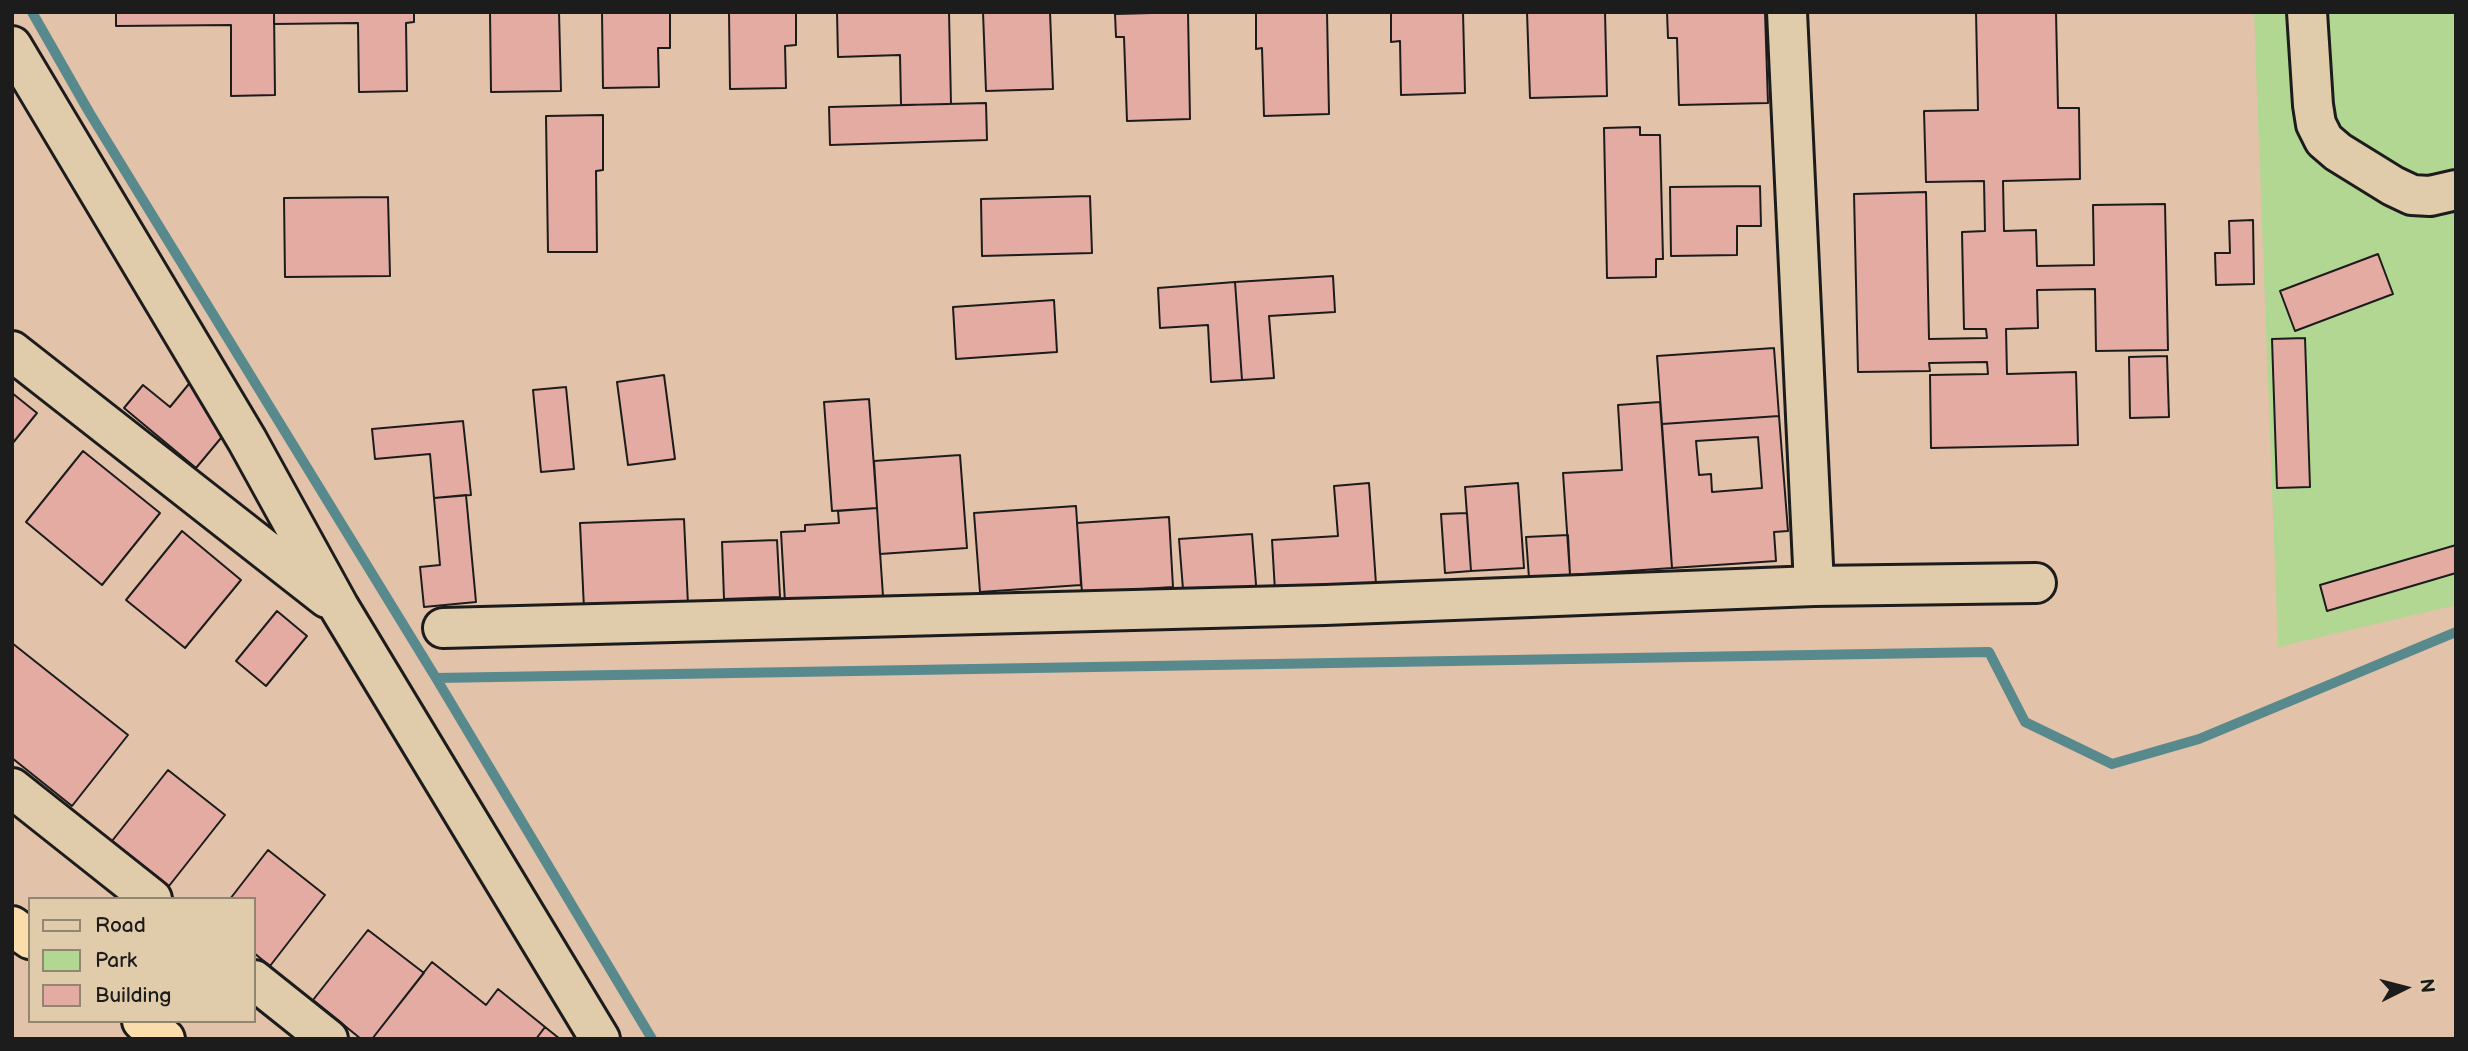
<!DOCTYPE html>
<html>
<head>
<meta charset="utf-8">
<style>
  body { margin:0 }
  #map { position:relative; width:2468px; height:1051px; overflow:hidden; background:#e2c2a8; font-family:"Balsamiq Sans",sans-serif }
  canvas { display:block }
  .frame { position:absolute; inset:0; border:14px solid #1c1c1c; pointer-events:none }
  .legend { position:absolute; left:28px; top:897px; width:228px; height:126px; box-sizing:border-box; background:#e0cbaa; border:2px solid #928571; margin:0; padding:9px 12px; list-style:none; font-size:21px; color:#1c1c1c }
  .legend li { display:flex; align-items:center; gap:14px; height:35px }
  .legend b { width:35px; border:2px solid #928571 }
  .north { position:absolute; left:2370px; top:953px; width:70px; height:70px; -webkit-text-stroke:5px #e0cbaa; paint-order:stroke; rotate:84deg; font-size:19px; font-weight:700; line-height:28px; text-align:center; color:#1c1c1c }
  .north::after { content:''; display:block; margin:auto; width:24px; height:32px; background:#1c1c1c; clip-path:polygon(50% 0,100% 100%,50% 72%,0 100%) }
</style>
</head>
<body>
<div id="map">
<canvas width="2468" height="1051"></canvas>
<div class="frame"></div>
<ul class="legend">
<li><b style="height:9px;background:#e0cbaa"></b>Road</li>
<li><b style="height:19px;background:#b2d793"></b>Park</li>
<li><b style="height:19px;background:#e4aba2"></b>Building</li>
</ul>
<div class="north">N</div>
</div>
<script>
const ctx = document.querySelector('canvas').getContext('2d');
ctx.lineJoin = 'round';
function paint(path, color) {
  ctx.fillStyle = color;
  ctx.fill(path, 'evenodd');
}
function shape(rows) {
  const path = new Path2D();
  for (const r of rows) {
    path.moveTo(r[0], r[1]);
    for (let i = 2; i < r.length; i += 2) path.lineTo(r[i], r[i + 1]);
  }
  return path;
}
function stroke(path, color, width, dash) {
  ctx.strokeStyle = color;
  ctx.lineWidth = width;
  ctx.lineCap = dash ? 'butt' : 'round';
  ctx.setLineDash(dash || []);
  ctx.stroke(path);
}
paint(shape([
  [2254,12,2456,12,2456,605,2278,647]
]), '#b2d793');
stroke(shape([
  [32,12,89,112,436,678,652,1039],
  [436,678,1989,652,2025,722,2112,764,2199,739,2456,632]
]), '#57898d', 10);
const building = shape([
  [116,12,274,12,275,95,231,96,231,25,116,26,116,12],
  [274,12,414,12,414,22,406,23,407,91,359,92,358,23,274,24,274,12],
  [490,12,559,12,561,91,491,92,490,12],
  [602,12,670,12,670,48,658,48,659,87,603,88,602,12],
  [729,12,796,12,796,45,785,46,786,88,730,89,729,12],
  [837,12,949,12,951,104,901,105,900,55,838,57,837,12],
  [983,12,1050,12,1053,89,986,91,983,12],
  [1188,12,1190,119,1127,121,1124,37,1116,37,1115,14,1188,12],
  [1256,12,1327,12,1329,114,1264,116,1262,48,1256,49,1256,12],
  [1391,12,1463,12,1465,93,1401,95,1400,41,1391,42,1391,12],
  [1527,12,1605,12,1607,96,1530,98,1527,12],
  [1667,12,1765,12,1768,103,1679,105,1677,38,1668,38,1667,12],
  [1976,12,2056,12,2058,108,2079,108,2080,179,2003,181,2004,231,2036,230,2037,266,2094,265,2093,205,2165,204,2168,350,2096,351,2095,289,2037,290,2038,328,2006,329,2007,374,2076,372,2078,445,1931,448,1930,375,1988,374,1987,362,1929,363,1930,371,1858,372,1854,194,1926,192,1929,339,1987,338,1986,329,1964,329,1962,232,1985,231,1984,181,1926,182,1924,111,1978,110,1976,12],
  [986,103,987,140,830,145,829,107,986,103],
  [603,115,603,170,596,171,597,252,548,252,546,116,603,115],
  [1640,127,1640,135,1660,135,1663,259,1656,259,1656,277,1607,278,1604,128,1640,127],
  [1760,186,1761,226,1737,226,1737,255,1671,256,1670,187,1760,186],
  [1090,196,1092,253,982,256,981,199,1090,196],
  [388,197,390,276,285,277,284,198,388,197],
  [2253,220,2254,284,2216,285,2215,253,2230,253,2229,221,2253,220],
  [2378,254,2393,294,2295,331,2280,291,2378,254],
  [1333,276,1335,312,1269,316,1274,378,1242,380,1235,282,1333,276],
  [1235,282,1242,380,1211,382,1208,325,1160,328,1158,288,1235,282],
  [1054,300,1057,352,956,359,953,307,1054,300],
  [2305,338,2310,487,2277,488,2272,339,2305,338],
  [1774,348,1779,416,1662,424,1657,356,1774,348],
  [2167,356,2169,417,2130,418,2129,357,2167,356],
  [664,375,675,459,628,465,617,382,664,375],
  [193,379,226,432,196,468,124,408,143,385,170,407,193,379],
  [566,387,574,469,541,472,533,390,566,387],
  [12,393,37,413,12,444,12,393],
  [869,399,877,508,832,511,824,402,869,399],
  [1660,402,1672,568,1570,575,1563,473,1622,470,1618,405,1660,402],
  [1779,416,1788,531,1774,532,1776,561,1672,568,1662,424,1779,416],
  [1758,437,1762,488,1712,492,1711,474,1699,475,1696,441,1758,437],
  [463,421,471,495,434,498,430,454,375,459,372,429,463,421],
  [83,451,160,513,102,585,26,522,83,451],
  [960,455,967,548,880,554,874,461,960,455],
  [1369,483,1376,584,1275,591,1272,540,1338,536,1334,486,1369,483],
  [1518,483,1524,568,1471,571,1465,487,1518,483],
  [466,495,476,602,424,607,420,567,440,565,434,498,466,495],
  [1076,506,1081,585,980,592,974,513,1076,506],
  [877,508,883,596,785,603,781,532,805,531,805,525,839,523,838,511,877,508],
  [1467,513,1471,571,1445,573,1441,514,1467,513],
  [1169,517,1173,587,1082,593,1077,523,1169,517],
  [684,519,688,605,584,609,580,523,684,519],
  [182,531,241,580,185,648,126,600,182,531],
  [1252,534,1257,597,1184,602,1179,539,1252,534],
  [1568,535,1570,575,1529,578,1526,537,1568,535],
  [777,540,780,597,724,599,722,542,777,540],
  [2456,545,2456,573,2327,611,2320,585,2456,545],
  [277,611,307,636,266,686,236,661,277,611],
  [12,643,128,735,72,806,12,758,12,643],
  [168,770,225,815,169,886,112,841,168,770],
  [268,850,325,895,270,966,254,953,254,899,230,899,268,850],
  [368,930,424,973,372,1039,361,1039,313,1000,368,930],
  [432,962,486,1005,498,989,545,1027,536,1039,372,1039,432,962],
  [545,1027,560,1039,536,1039,545,1027]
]);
paint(building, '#e4aba2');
stroke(building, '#1c1c1c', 2);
const minor = shape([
  [1787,12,1814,586],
  [2307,12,2313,105,2316,124,2324,140,2338,152,2393,186,2412,195,2430,196,2456,190],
  [12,46,247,440,339,607,600,1039],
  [12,351,327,598],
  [443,628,1325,605,1814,586,2036,583],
  [12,788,152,899],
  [254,980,328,1039]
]);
const highway = shape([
  [12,926,30,939],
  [142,1021,165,1039]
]);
stroke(minor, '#1c1c1c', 44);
stroke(highway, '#1c1c1c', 44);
stroke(minor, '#e0cbaa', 38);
stroke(highway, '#faddab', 38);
</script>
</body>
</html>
